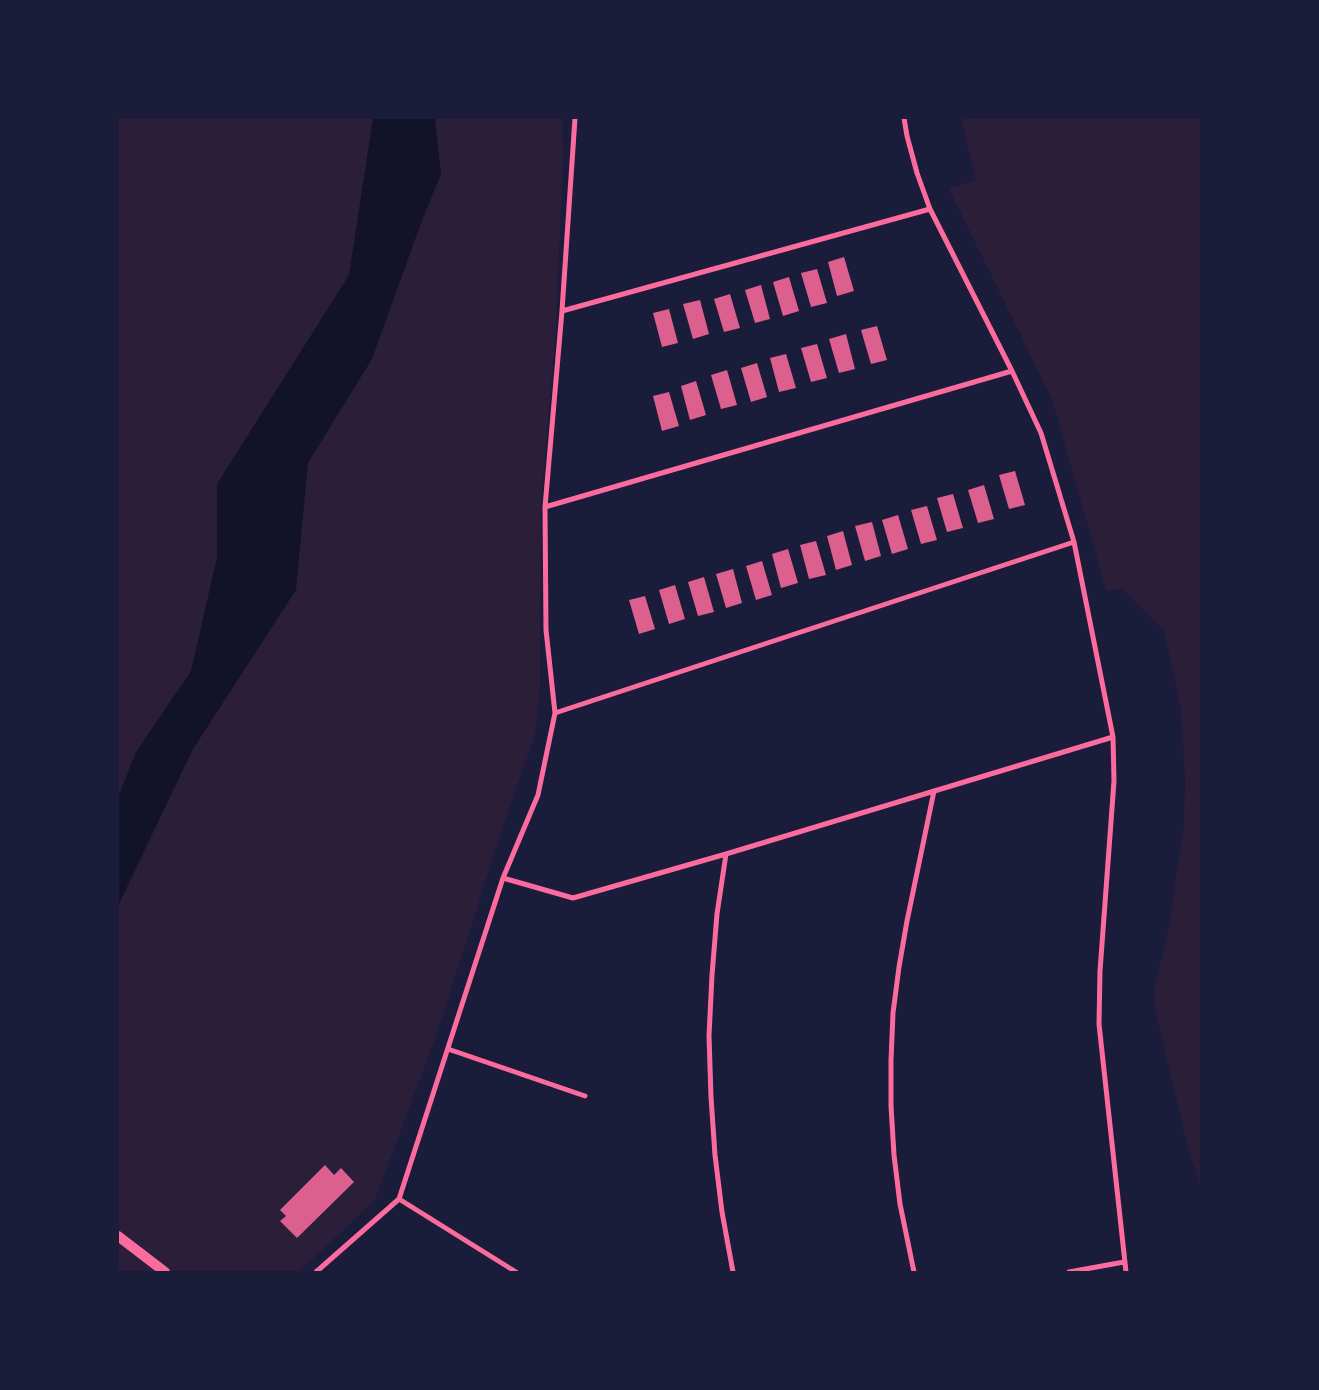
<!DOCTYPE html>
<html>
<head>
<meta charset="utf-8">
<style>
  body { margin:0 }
  #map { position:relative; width:1319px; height:1390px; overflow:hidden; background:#1b1b3a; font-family:"IBM Plex Sans",sans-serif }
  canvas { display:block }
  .frame { position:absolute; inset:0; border:119px solid #1b1b3a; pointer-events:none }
</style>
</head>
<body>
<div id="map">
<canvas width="1319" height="1390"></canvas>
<div class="frame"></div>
</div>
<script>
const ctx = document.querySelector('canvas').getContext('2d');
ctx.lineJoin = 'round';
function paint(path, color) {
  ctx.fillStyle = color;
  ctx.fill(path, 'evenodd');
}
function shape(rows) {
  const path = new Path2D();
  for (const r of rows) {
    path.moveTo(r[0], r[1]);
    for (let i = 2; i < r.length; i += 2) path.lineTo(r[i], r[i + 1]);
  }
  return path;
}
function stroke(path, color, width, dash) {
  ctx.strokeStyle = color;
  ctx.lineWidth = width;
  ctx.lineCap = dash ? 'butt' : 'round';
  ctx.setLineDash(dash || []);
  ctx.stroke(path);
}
paint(shape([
  [118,118,562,118,563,158,556,324,541,503,540,688,535,735,504,824,435,1039,375,1200,299,1272,118,1272],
  [961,118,1201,118,1201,1189,1188,1148,1154,1005,1154,989,1169,927,1184,823,1185,777,1181,709,1164,630,1122,589,1106,590,1052,399,949,189,976,180]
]), '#2a1e3b');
paint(shape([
  [373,118,435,118,441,174,421,223,372,359,308,463,296,590,193,749,118,906,118,797,136,752,191,671,217,557,217,484,349,275]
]), '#12122b');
paint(shape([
  [844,257,854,291,837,296,828,262],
  [817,269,827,303,811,307,801,273],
  [789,277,799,311,783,316,773,282],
  [761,285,770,319,755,323,745,290],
  [730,294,740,328,724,332,714,299],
  [700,300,709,334,693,339,683,304],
  [669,309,678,343,662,347,653,313],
  [877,326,887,360,871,364,861,330],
  [846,334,855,369,839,373,829,339],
  [817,344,827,378,811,382,801,348],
  [786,354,796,388,779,392,770,358],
  [757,363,767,397,751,402,741,368],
  [727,370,737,405,721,409,711,375],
  [696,381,706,415,690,420,681,386],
  [669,392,679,426,662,431,653,396],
  [1015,471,1025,505,1009,509,999,475],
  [984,485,994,519,978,523,968,490],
  [953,494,963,528,947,532,937,498],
  [927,506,937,540,921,544,911,510],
  [898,515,908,549,892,554,882,520],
  [872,522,881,556,865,561,855,526],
  [843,531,852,565,836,570,827,536],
  [816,541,826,575,809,579,800,545],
  [788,549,798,583,781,588,772,554],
  [762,561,772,595,756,600,746,566],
  [733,569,742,603,726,608,716,574],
  [704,577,714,612,698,616,688,582],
  [675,585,685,619,669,624,659,590],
  [645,596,655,629,639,634,629,600],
  [325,1165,334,1175,341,1168,354,1182,297,1238,280,1221,286,1216,280,1210]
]), '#dd5f8e');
stroke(shape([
  [904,118,907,136,917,173,930,209,1012,371,1041,433,1074,542,1113,737,1114,781,1100,971,1099,1024,1126,1272],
  [562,311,930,209],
  [545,507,1012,371],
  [555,713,1074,542],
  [726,854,717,914,712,975,709,1036,711,1097,715,1155,722,1212,733,1272],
  [503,878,573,898,726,854,1113,737],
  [448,1049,585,1096],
  [399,1199,516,1272],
  [316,1272,399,1199,503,878,538,795,555,713,546,630,545,507,562,311,575,118],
  [914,1272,900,1204,894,1155,891,1106,891,1060,893,1013,899,967,907,921,934,791],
  [1069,1272,1124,1262]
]), '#ff6b9d', 5);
stroke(shape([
  [118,1236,165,1272]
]), '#ff6b9d', 10);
</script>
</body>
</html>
